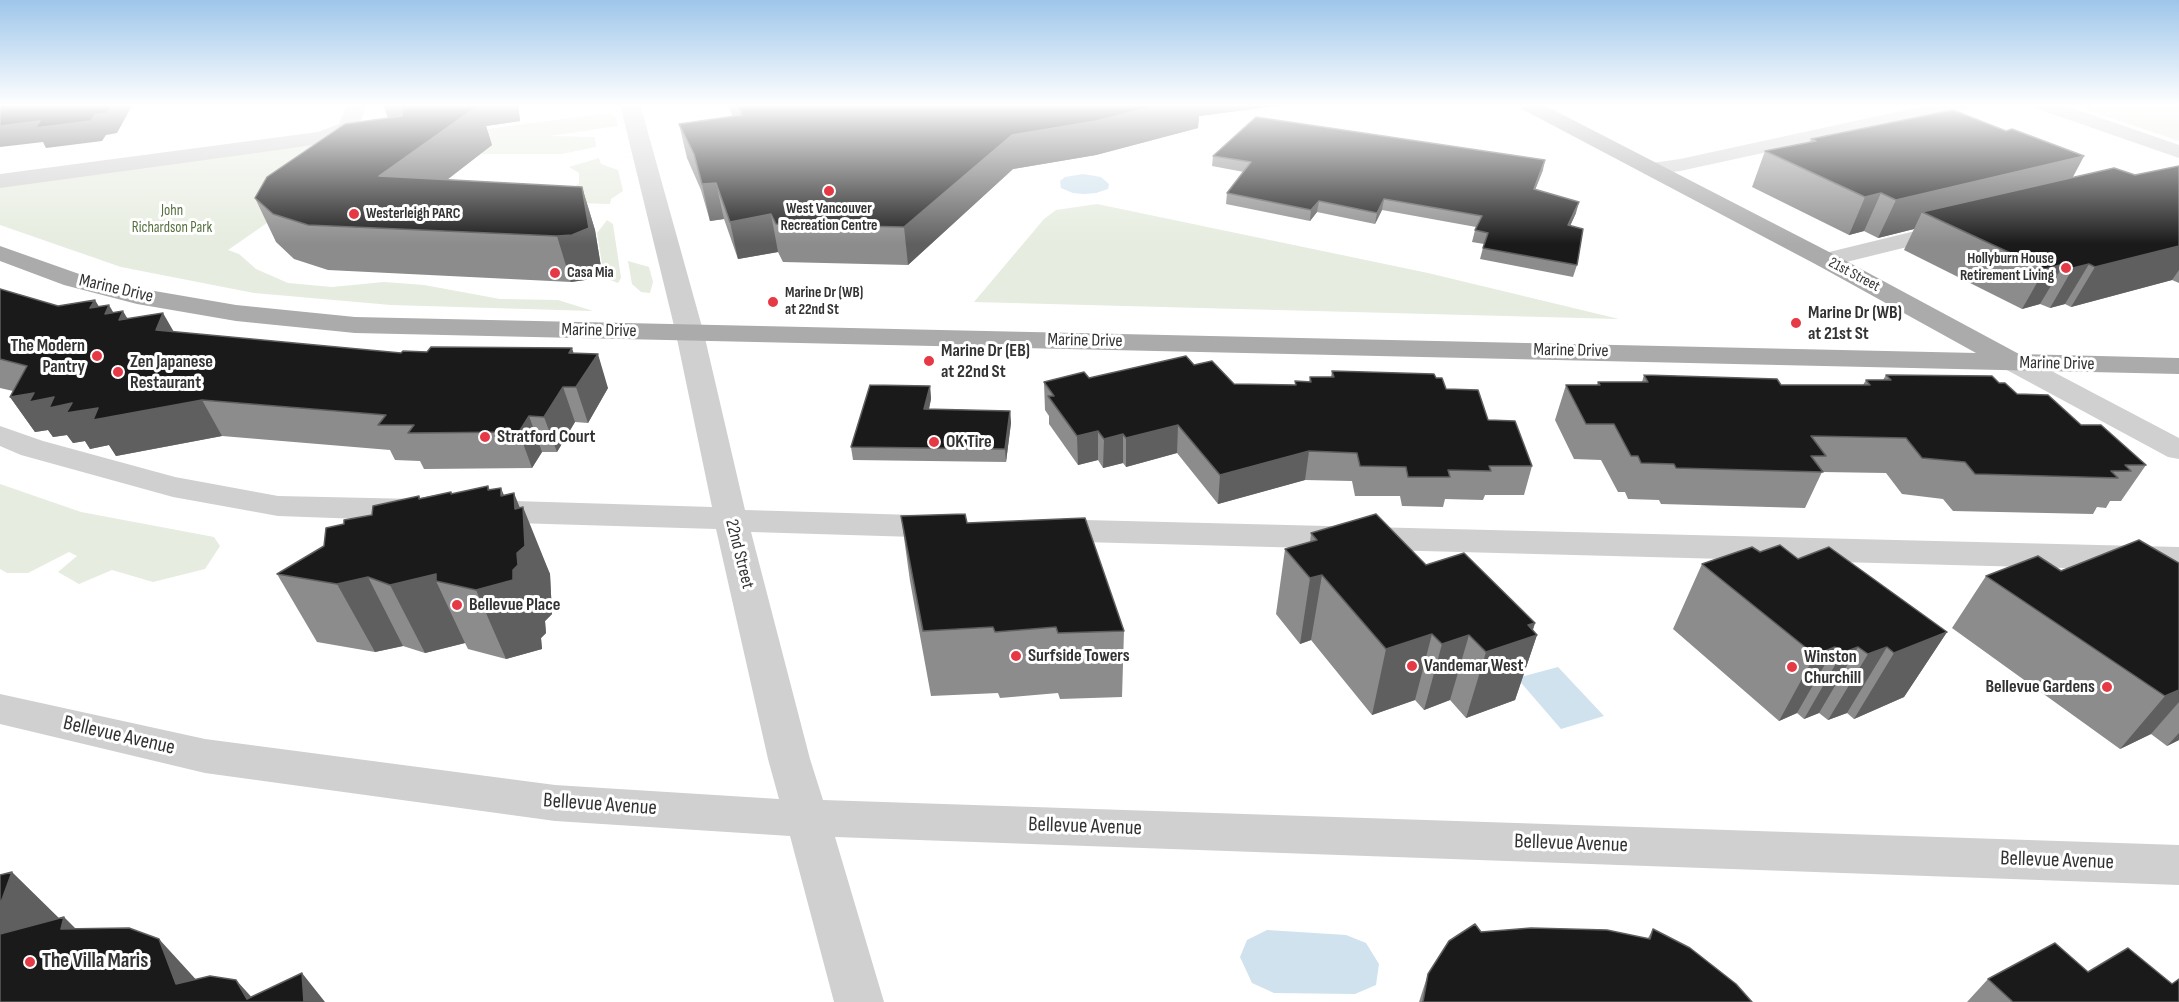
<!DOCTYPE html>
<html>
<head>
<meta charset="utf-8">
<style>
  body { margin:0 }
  canvas { display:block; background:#fff }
</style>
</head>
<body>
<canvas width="2179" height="1002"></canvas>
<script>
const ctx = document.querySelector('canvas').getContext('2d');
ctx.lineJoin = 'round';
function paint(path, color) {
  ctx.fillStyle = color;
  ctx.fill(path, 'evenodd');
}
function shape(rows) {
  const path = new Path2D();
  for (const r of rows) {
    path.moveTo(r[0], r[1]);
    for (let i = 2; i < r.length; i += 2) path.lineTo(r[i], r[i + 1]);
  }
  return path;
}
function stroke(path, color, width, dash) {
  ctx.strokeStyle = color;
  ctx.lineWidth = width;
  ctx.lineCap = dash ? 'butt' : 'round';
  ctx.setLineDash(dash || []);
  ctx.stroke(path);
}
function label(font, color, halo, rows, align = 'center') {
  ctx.font = font + ' "Sofia Sans Condensed",sans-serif';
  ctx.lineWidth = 6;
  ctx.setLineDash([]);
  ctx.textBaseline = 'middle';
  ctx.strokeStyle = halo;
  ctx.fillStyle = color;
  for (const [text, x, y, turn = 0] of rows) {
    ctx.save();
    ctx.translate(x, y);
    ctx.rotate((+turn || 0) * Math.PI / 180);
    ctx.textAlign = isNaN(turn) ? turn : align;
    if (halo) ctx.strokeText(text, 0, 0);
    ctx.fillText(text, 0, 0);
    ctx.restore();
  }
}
paint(shape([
  [2069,104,2179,104,2179,141],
  [607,113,616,116,618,126,550,136,595,137,596,147,561,154,482,154,481,149,352,164,228,250,239,254,256,269,288,283,332,287,384,282,424,285,500,299,558,300,593,311,391,305,254,293,121,267,0,225,0,185,355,140,353,147],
  [599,158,601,164,618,170,623,191,611,199,610,204,546,202,571,190,579,183,579,173,569,167],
  [1097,204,1428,273,1619,319,974,302,1044,219,1056,210],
  [607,220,613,224,621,278,618,283,598,275,603,270,597,233],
  [628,261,649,267,653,282,650,293,641,292,632,284],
  [0,484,81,512,214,537,220,546,205,569,153,582,112,570,79,584,58,572,77,556,69,552,28,573,7,573,0,569]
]), '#e6ecdf');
paint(shape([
  [1083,174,1101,177,1109,184,1108,189,1096,193,1084,194,1073,193,1061,188,1060,181,1065,177],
  [1558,667,1604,716,1561,729,1517,678],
  [1267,930,1346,935,1366,943,1379,964,1376,985,1355,994,1274,993,1252,983,1240,957,1247,940]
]), '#cfe2ee');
paint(shape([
  [347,104,367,104,358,128,355,132,322,144,0,188,0,174,318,132,339,124,347,104],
  [620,104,640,104,704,334,745,510,948,516,960,519,965,527,960,535,948,538,751,532,810,759,823,800,2179,845,2179,885,835,837,884,1002,834,1002,790,836,555,821,205,773,0,724,0,694,205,739,555,785,779,799,768,759,716,529,481,522,469,518,464,511,469,504,481,500,712,507,676,334,620,104],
  [1933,104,1970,104,1968,108,1961,110,1680,171,1652,175,1644,174,1641,169,1644,164,1652,163,1680,159,1933,104],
  [2033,104,2061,104,2179,145,2179,158,2035,108,2033,104],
  [1952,222,1960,224,1964,229,1960,234,1826,267,1817,265,1814,260,1817,255,1952,222],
  [2015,355,2025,357,2179,438,2179,459,2168,457,2005,369,2001,363,2005,357,2015,355],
  [0,426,43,441,175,477,278,496,417,499,429,503,434,510,429,517,417,521,278,516,173,497,21,455,0,446,0,426],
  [1044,519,2179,547,2179,571,1044,541,1032,538,1027,530,1032,522,1044,519]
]), '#d0d0d0');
paint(shape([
  [1518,104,1542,104,1835,255,2019,354,2179,358,2179,374,355,333,236,321,137,304,64,285,0,261,0,246,82,275,137,288,236,305,355,317,1976,353,1817,265,1520,108,1518,104]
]), '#ababab');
paint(shape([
  [383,104,518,104,520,121,486,126,492,145,447,180,582,187,595,230,602,273,585,280,571,282,328,270,294,259,276,242,255,198,388,118],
  [727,104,1291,104,1199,116,1198,128,1096,155,1013,169,908,265,783,262,778,252,738,259,724,219,710,221,701,190,687,158,679,124,733,117],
  [2006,131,2084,156,2073,177,2135,175,2179,166,2179,283,2172,280,2071,307,2065,304,2050,308,2040,304,2022,309,1904,250,1914,229,1878,238,1864,231,1849,235,1752,187,1765,151,1810,142,1811,139],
  [1213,156,1543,170,1535,190,1576,213,1570,226,1577,265,1573,277,1480,259,1484,244,1472,242,1475,230,1476,227,1382,210,1375,224,1317,212,1310,221,1226,204,1227,193,1244,172,1212,166],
  [0,289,58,306,99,307,128,318,174,332,401,353,574,354,608,388,588,423,575,422,557,452,542,452,532,468,424,469,420,461,395,460,390,450,222,436,116,456,109,445,90,449,85,441,73,443,67,435,53,437,48,430,35,432,10,397,13,391,0,388],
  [1194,365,1234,384,1295,385,1295,381,1309,382,1310,377,1331,377,1332,371,1436,378,1446,389,1488,420,1532,466,1524,495,1485,495,1483,500,1445,499,1443,507,1402,506,1400,496,1355,496,1352,481,1305,480,1218,504,1177,453,1126,467,1123,463,1103,468,1098,460,1078,465,1049,424,1049,416,1045,410,1044,382,1089,378],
  [1644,375,1781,385,1863,385,1866,380,1883,380,1886,375,1999,383,2017,394,2081,425,2146,465,2121,501,2110,501,2106,508,2097,507,2093,514,1953,511,1943,499,1902,494,1886,473,1822,472,1805,508,1661,504,1659,500,1628,499,1625,492,1618,492,1601,460,1574,459,1555,420,1566,385,1597,385,1598,382,1642,382],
  [930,386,931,399,929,409,1010,411,1011,423,1006,462,853,460,851,447],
  [488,486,490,490,504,495,520,508,550,574,552,614,545,621,546,633,541,638,542,649,506,659,468,649,465,643,425,653,403,646,375,652,317,642,277,574,324,546,344,524,372,515,419,496,420,498,451,492,452,494],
  [901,516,967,523,1124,631,1122,697,1060,699,1058,693,1000,698,998,693,931,696,910,581],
  [1311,533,1426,565,1535,623,1533,630,1537,635,1515,700,1466,718,1450,700,1424,710,1415,700,1372,715,1311,640,1300,644,1276,614,1285,549,1310,542],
  [1760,552,1798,559,1947,632,1904,697,1854,719,1847,713,1828,720,1819,713,1804,719,1797,713,1779,721,1673,629,1702,564],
  [2179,563,2179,740,2167,746,2151,734,2120,749,1952,628,1986,576],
  [1653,929,1752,1002,1419,1002,1428,974,1481,932,1648,938],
  [2088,972,2172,984,2179,1002,1967,1002,1988,979]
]), '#8c8c8c');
paint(shape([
  [112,104,133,104,117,133,106,135,102,141,46,148,43,142,0,147,0,126],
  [383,104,406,104,396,138],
  [465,104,518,104,520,121,486,126,492,145,396,219,379,176],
  [1162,104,1291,104,1199,116,1198,128,1096,155,1013,169,908,265,904,227,1012,135],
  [2084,156,2064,193,1922,212,1914,229,1878,238,1896,200],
  [1545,160,1543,170,1531,200,1534,189],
  [716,183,724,219,710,221,702,184],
  [582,187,595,230,602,273,585,280,571,282,557,236],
  [1881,193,1864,231,1849,235,1865,197],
  [1384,199,1382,210,1375,224,1377,213],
  [1319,201,1317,212,1310,221,1311,210],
  [1579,202,1576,213,1565,237,1568,225],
  [771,214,778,252,738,259,730,222],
  [2179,246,2179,270,2172,280,2071,307,2095,267],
  [2064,264,2040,304,2022,309,2045,269],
  [2089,264,2065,304,2050,308,2073,268],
  [95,300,115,333,90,308],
  [109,305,129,339,105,314],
  [123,311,143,345,119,320],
  [163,313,182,346,156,330],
  [572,348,582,379,598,354,608,388,588,423,576,387,569,353],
  [930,386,931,399,926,422,924,409],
  [563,387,575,422,557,452,544,417],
  [34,393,54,397,72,403,98,408,202,400,222,436,116,456,109,445,90,449,85,441,73,443,67,435,53,437,48,430,35,432,10,397],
  [1010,411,1011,423,1006,462,1005,449],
  [529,416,542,452,532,468,519,432],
  [1178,425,1177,453,1126,467,1126,438],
  [1098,431,1098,460,1078,465,1077,436],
  [1123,434,1123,463,1103,468,1104,439],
  [1309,451,1305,480,1218,504,1220,475],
  [501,488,525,547,515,509,514,493,524,518,523,507,550,574,552,614,545,621,546,633,541,638,542,649,506,659,476,590,513,570],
  [436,574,436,581,465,643,425,653,390,585],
  [1322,575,1311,640,1300,644,1310,578],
  [368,577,403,646,375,652,337,584],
  [1535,623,1530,637,1537,635,1515,700,1466,718,1486,652,1528,625],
  [1947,632,1904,697,1854,719,1894,653],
  [1432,634,1415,700,1372,715,1386,649],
  [1469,635,1450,700,1424,710,1442,644],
  [1835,647,1797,713,1779,721,1815,655],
  [1858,647,1819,713,1804,719,1842,653],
  [1887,647,1847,713,1828,720,1868,654],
  [2179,690,2179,702,2151,734,2120,749,2165,696],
  [2179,733,2179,740,2167,746],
  [12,872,63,922,64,917,121,974,0,949,0,905],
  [159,939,211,996,176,984],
  [302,973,325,1002,304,1002],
  [236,980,256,1002,247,999]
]), '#5f5f5f');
const building = shape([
  [0,104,112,104,107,113,95,115,91,121,35,128,40,121,0,126,0,104],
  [403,104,465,104,465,107,479,105,379,176,582,187,589,228,572,235,557,236,308,225,273,214,255,198,267,177,345,124,402,116,403,104],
  [737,104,1162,104,1096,121,1012,135,904,227,776,224,771,214,730,222,716,183,702,184,694,154,679,124,742,115,737,104],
  [1953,110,2006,131,2012,129,2084,156,1896,200,1881,193,1865,197,1765,151,1816,141,1811,139,1953,110],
  [1256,117,1545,160,1534,189,1579,202,1568,225,1583,229,1577,265,1483,248,1488,233,1475,230,1482,216,1384,199,1377,213,1319,201,1311,210,1227,193,1251,162,1213,156,1256,117],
  [2179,166,2179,246,2095,267,2089,264,2073,268,2064,264,2045,269,1922,212,2114,168,2135,175,2179,166],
  [0,289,58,306,95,300,90,308,109,305,105,314,123,311,119,320,163,313,156,330,401,353,403,351,427,352,431,347,572,348,569,353,598,354,576,387,563,387,544,417,529,416,519,432,408,433,414,425,378,425,386,415,202,400,93,420,98,408,66,413,72,403,49,408,54,397,29,402,34,393,10,397,27,366,0,359,0,289],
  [1186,356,1194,365,1212,361,1234,384,1296,385,1295,381,1311,382,1310,377,1334,377,1332,371,1434,374,1436,378,1442,378,1446,389,1478,390,1488,420,1515,421,1532,466,1489,466,1491,471,1448,470,1450,477,1408,477,1406,467,1360,466,1357,453,1309,451,1220,475,1178,425,1126,438,1123,434,1104,439,1098,431,1077,436,1048,396,1054,396,1044,382,1084,372,1089,378,1186,356],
  [1644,375,1777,379,1781,385,1870,385,1866,380,1891,380,1886,375,1992,376,1999,383,2005,383,2017,394,2048,395,2081,425,2101,425,2146,465,2125,465,2131,471,2111,471,2118,478,1975,474,1965,462,1922,458,1906,438,1811,436,1826,456,1811,456,1823,472,1676,468,1674,464,1641,463,1638,456,1631,456,1614,424,1586,424,1566,385,1600,385,1598,382,1648,382,1644,375],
  [870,385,930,386,924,409,1010,411,1005,449,851,447,870,385],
  [488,486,488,490,501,488,501,496,514,493,515,509,523,507,525,546,517,553,518,565,513,570,513,580,476,590,436,581,436,574,390,585,368,577,337,584,277,574,324,546,326,528,344,524,344,520,372,515,373,506,419,496,419,499,451,492,451,494,488,486],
  [965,514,967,523,1085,518,1124,631,1058,633,1056,627,995,632,993,627,923,631,901,516,965,514],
  [1376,514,1426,565,1464,553,1535,623,1528,625,1537,635,1486,652,1469,635,1442,644,1432,634,1386,649,1322,575,1310,578,1285,549,1317,540,1311,533,1376,514],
  [2139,540,2179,563,2179,690,2165,696,1986,576,2038,556,2061,571,2139,540],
  [1780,545,1798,559,1829,547,1947,632,1894,653,1887,647,1868,654,1858,647,1842,653,1835,647,1815,655,1702,564,1752,547,1760,552,1780,545],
  [12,872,0,905,0,875,12,872],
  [64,917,61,929,129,928,159,939,176,984,210,976,236,980,247,999,302,973,304,1002,0,1002,0,934,64,917],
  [1475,924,1481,932,1531,928,1607,930,1650,939,1653,929,1690,948,1736,984,1752,1002,1423,1002,1428,974,1449,941,1475,924],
  [2055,943,2088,972,2128,948,2172,984,2179,979,2179,1002,2013,1002,1988,979,2055,943]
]);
paint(building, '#1a1a1a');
stroke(building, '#5f5f5f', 1.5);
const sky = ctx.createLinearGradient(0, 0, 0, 244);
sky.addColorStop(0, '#9ec6ea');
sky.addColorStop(0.43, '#fff');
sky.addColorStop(1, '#ffffff00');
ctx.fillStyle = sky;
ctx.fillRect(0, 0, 2179, 244);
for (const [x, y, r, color] of [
  [829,191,6,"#e63946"],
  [354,214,6,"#e63946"],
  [2066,268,6,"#e63946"],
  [555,273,6,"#e63946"],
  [773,302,6,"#e63946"],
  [1796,323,6,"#e63946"],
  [97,356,6,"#e63946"],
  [929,361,6,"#e63946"],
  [118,372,6,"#e63946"],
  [485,437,6,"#e63946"],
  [934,442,6,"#e63946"],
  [457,605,6,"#e63946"],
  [1016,656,6,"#e63946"],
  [1412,666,6,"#e63946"],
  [1792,667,6,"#e63946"],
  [2107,687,6,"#e63946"],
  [30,962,6,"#e63946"]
]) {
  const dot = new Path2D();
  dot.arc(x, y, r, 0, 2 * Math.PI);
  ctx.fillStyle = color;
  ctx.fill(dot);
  stroke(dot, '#fff', 2);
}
label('bold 15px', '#333', '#fff', [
  ["West Vancouver",829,209,"center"],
  ["Recreation Centre",829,226,"center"],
  ["Westerleigh PARC",366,214],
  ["Hollyburn House",2054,259,"right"],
  ["Retirement Living",2054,276,"right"],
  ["Casa Mia",567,273],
  ["Marine Dr (WB)",785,293],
  ["at 22nd St",785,310]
], 'left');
label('15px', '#56703f', '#fff', [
  ["John",172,211],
  ["Richardson Park",172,228]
]);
label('15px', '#333', '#fff', [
  ["21st Street",1854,275,28]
]);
label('18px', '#333', '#fff', [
  ["Marine Drive",116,289,13],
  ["Marine Drive",599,331,1],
  ["Marine Drive",1085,341,1],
  ["Marine Drive",1571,351,1],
  ["Marine Drive",2057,364,1],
  ["22nd Street",739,554,76]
]);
label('bold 18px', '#333', '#fff', [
  ["Marine Dr (WB)",1808,313],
  ["at 21st St",1808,334],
  ["The Modern",85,346,"right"],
  ["Pantry",85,367,"right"],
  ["Marine Dr (EB)",941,351],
  ["at 22nd St",941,372],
  ["Zen Japanese",130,362],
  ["Restaurant",130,383],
  ["Stratford Court",497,437],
  ["OK Tire",946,442],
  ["Bellevue Place",469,605],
  ["Surfside Towers",1028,656],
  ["Winston",1804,657],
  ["Churchill",1804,678],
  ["Vandemar West",1424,666],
  ["Bellevue Gardens",2095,687,"right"]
], 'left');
label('21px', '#333', '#fff', [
  ["Bellevue Avenue",119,736,13],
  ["Bellevue Avenue",600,805,4],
  ["Bellevue Avenue",1085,827,2],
  ["Bellevue Avenue",1571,844,2],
  ["Bellevue Avenue",2057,861,2]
]);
label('bold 21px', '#333', '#fff', [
  ["The Villa Maris",42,962]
], 'left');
</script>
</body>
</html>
